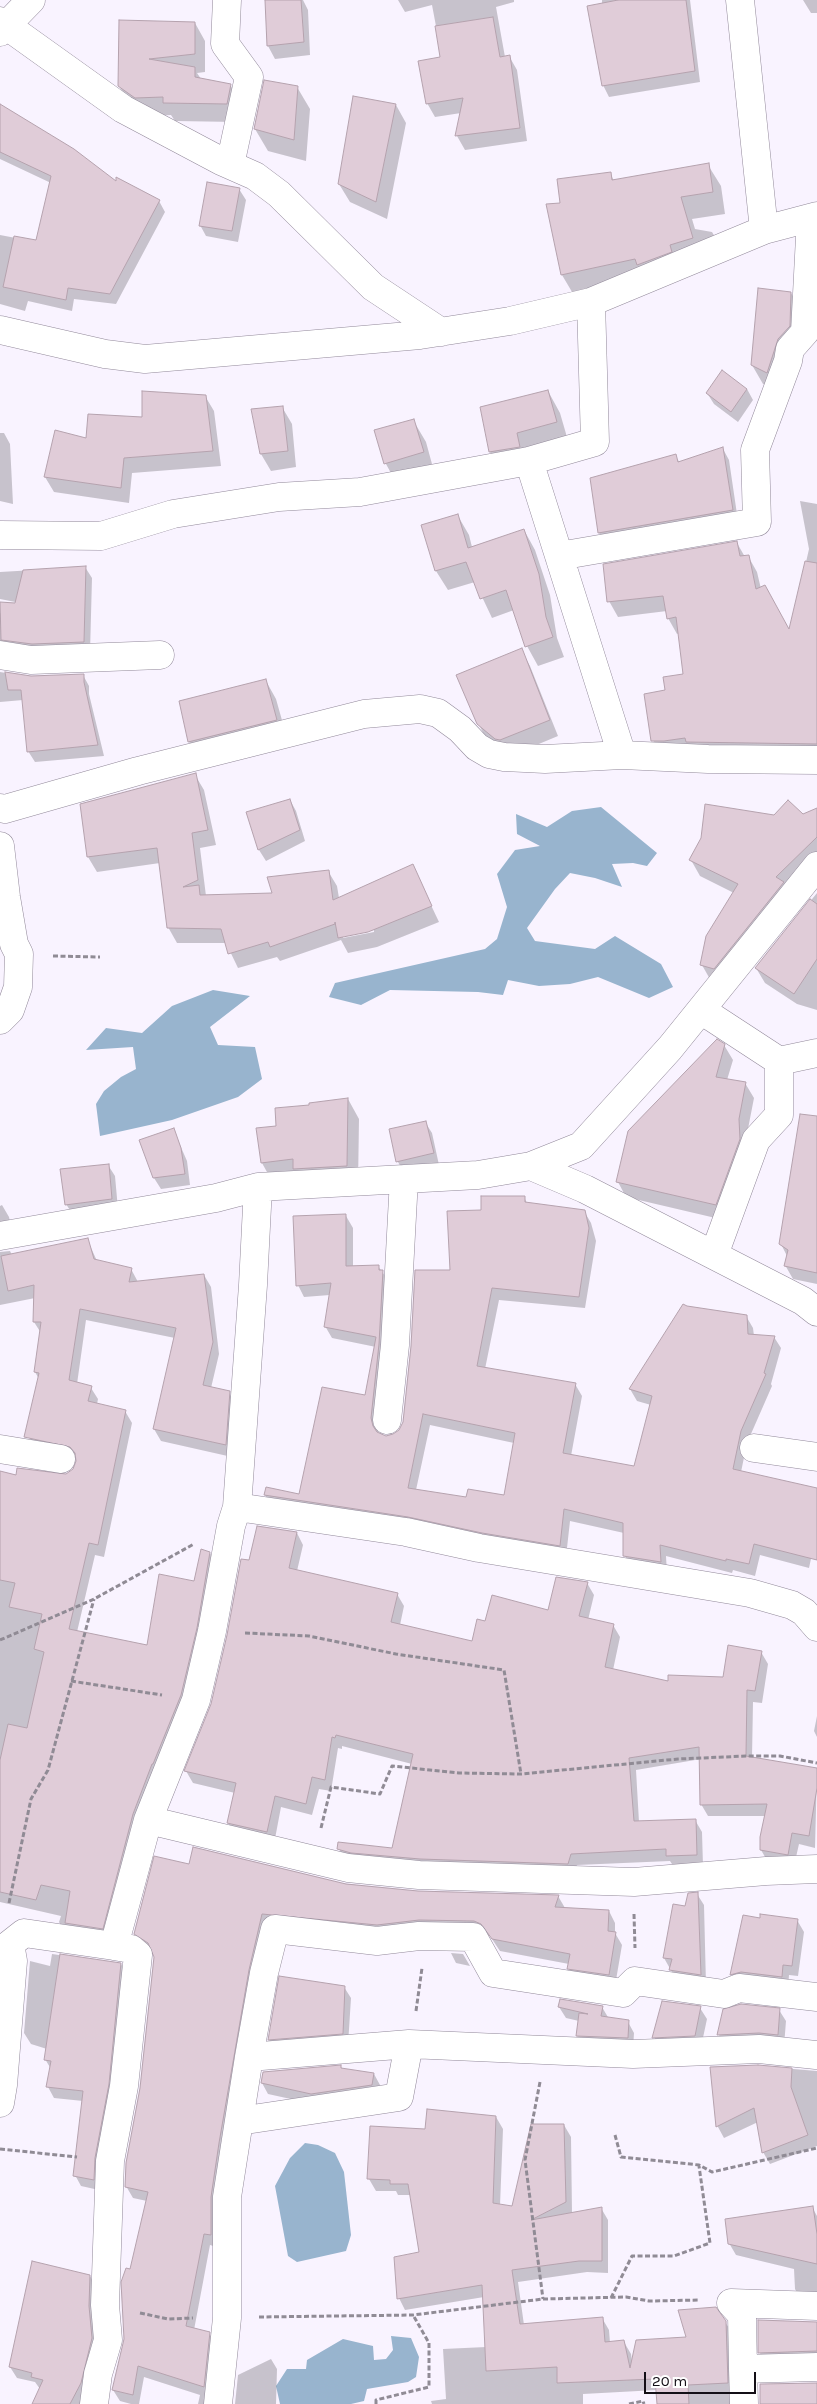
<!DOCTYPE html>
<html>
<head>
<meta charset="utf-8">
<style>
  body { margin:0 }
  #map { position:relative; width:817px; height:2404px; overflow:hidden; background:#f9f3ff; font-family:Karla,sans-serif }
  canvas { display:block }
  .scale { position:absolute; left:644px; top:2372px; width:112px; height:22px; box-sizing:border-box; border:2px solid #130f16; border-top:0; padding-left:6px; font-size:15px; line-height:18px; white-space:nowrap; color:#130f16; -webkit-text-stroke:4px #fff; paint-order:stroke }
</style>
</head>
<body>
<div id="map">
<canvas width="817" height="2404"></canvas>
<div class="scale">20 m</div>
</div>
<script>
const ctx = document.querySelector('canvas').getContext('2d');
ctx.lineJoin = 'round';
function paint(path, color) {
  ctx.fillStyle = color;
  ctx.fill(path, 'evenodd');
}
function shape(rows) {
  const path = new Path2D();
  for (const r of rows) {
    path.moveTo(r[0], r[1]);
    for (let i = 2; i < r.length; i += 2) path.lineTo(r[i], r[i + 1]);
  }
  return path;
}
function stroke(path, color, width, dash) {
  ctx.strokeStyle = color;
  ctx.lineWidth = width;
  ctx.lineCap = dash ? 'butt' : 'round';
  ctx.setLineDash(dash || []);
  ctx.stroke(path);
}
paint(shape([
  [601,807,657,853,647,866,633,863,612,864,622,887,595,878,570,873,555,889,527,928,535,941,595,949,615,936,661,964,673,987,649,998,598,977,570,984,539,986,508,980,503,995,478,992,390,990,361,1005,329,997,335,983,485,949,497,939,507,907,497,874,515,850,540,846,517,834,516,814,547,827,572,811],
  [213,990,250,996,210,1027,218,1045,255,1047,262,1079,238,1097,172,1120,100,1136,96,1104,104,1091,121,1077,136,1069,133,1047,86,1050,106,1028,142,1033,172,1006],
  [305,2143,318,2145,335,2153,344,2172,351,2235,346,2251,297,2262,288,2256,275,2186,290,2158],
  [391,2336,411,2338,419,2357,416,2377,408,2382,367,2389,364,2401,351,2404,280,2404,276,2386,287,2369,306,2369,307,2360,343,2339,373,2346,374,2360,386,2359,393,2350]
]), '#98b4ce');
paint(shape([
  [266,0,303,0,308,10,310,55,275,59,268,46],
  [398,0,514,0,514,2,496,7,505,57,509,56,517,70,527,141,465,150,457,136,461,113,435,117,427,103,442,58,432,5,405,12],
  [602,0,690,0,700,82,609,97,603,85],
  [803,0,817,0,817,13,811,13],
  [121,22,195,23,205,41,205,72,197,73,201,79,231,86,241,104,237,122,175,121,171,115,147,116,130,104,119,86],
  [297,87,310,109,306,161,268,151,255,129],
  [0,105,117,184,159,201,165,212,116,304,74,299,72,311,28,301,25,311,0,304,0,235,37,242,51,183,0,159],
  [396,105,406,123,387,219,350,202,339,184],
  [708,165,721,186,725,214,692,219,695,229,712,232,725,253,575,297,562,275,547,205,562,204,610,173,614,181],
  [239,189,246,200,238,242,206,236,200,225],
  [791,293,802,312,778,391,763,384,752,365],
  [747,389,753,400,738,422,714,404,707,393],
  [548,391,560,413,569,444,503,474,490,452,482,408],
  [205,396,214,411,221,466,132,473,129,503,54,492,45,477,88,440],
  [282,407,292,424,296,467,271,471,261,454,252,410],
  [413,420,426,442,435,475,398,486,386,464,376,431],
  [0,433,4,433,10,444,13,504,0,501],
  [723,449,729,460,738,521,606,544,599,533,591,479,675,456,680,463],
  [800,501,817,504,817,759,662,756,653,740,667,691,685,675,679,633,677,634,668,618,667,611,618,617,609,601,737,543,745,557,748,556,757,572,761,589,790,632,809,549],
  [458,516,469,535,472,547,524,530,535,550,550,595,557,638,564,657,538,666,527,646,514,610,492,618,475,582,448,590,436,571,423,526],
  [85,567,92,578,90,653,0,652,0,613,46,608,0,599,0,572],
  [521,650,530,666,558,736,510,756,487,740,478,723],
  [0,672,31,677,83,675,89,686,89,694,104,756,35,762,28,751,23,700,0,702],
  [266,681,276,699,287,738,200,760,189,742,180,702],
  [195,775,204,790,216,845,200,848,206,896,274,894,328,871,337,886,339,898,412,865,439,922,377,947,348,953,341,940,280,961,277,957,238,968,226,943,177,943,168,927,160,863,97,872,88,857],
  [374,930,374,932,343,938,343,936],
  [290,800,296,811,305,841,266,861,259,850,248,813],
  [817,809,817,861,711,981,702,965,734,893,700,876,691,860,775,817,803,816],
  [817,893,817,1010,797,1004,765,983,756,968],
  [724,1045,733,1060,727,1080,745,1083,754,1098,747,1134,724,1220,626,1197,618,1182],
  [348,1099,359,1119,358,1186,273,1183,262,1163,257,1129,278,1127,311,1107],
  [425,1122,432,1133,439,1165,404,1173,398,1162,390,1130],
  [173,1129,187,1161,190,1185,161,1189,154,1178],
  [817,1141,817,1284,793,1279,785,1265,787,1256,781,1244],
  [108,1165,115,1176,118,1209,73,1215,66,1204],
  [524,1197,527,1203,584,1211,591,1223,596,1241,585,1308,499,1300,485,1369,575,1384,582,1396,571,1456,635,1467,651,1405,637,1401,630,1389,687,1307,746,1316,753,1328,754,1336,774,1337,781,1348,771,1384,772,1386,747,1443,741,1472,817,1493,817,1555,812,1554,809,1568,760,1555,755,1576,733,1570,732,1573,666,1556,667,1574,632,1568,625,1556,624,1533,570,1521,566,1557,272,1507,265,1495,300,1496,366,1396,376,1347,332,1338,325,1326,330,1295,304,1297,298,1285,346,1216,353,1228,353,1267,378,1266,390,1283,386,1356,378,1431,378,1434,386,1437,394,1435,401,1430,451,1271,482,1211],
  [430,1425,514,1443,506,1496,468,1499,416,1490],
  [2,1205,9,1217,12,1231,0,1235,0,1206],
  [87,1239,97,1261,131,1269,138,1282,204,1275,211,1287,219,1354,211,1388,229,1393,236,1405,232,1457,161,1441,154,1429,175,1338,86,1320,77,1384,91,1388,98,1399,97,1404,125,1411,132,1423,104,1557,95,1555,77,1632,148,1647,195,1583,210,1553,217,1565,203,1640,109,1940,66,1934,59,1922,61,1916,0,1902,0,1548,66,1475,74,1470,77,1458,36,1449,29,1437,39,1379,35,1372,41,1333,34,1322,35,1298,0,1305,0,1252,10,1251,12,1255],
  [297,1533,303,1545,297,1571,397,1594,404,1606,400,1625,473,1642,485,1622,549,1612,587,1583,594,1595,588,1620,613,1625,620,1637,613,1670,669,1682,724,1678,761,1652,768,1664,762,1703,753,1702,752,1758,817,1770,815,1848,799,1844,794,1866,768,1862,761,1850,765,1816,708,1816,701,1804,701,1759,636,1770,639,1822,695,1820,702,1832,703,1866,674,1867,670,1861,577,1865,574,1876,346,1861,339,1849,393,1849,412,1764,342,1746,342,1749,338,1748,331,1791,319,1789,312,1815,281,1807,274,1844,235,1835,228,1823,235,1793,193,1783,186,1771,212,1704,250,1562],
  [817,1716,817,1737,814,1731],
  [190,1866,418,1892,558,1896,565,1908,609,1911,615,1923,615,1933,622,1945,615,1986,575,1980,568,1968,569,1964,500,1951,490,1936,481,1933,269,1925,217,2247,210,2245,194,2330,209,2333,216,2345,209,2404,198,2404,200,2395,144,2377,139,2404,131,2404,120,2401,113,2390,125,2339,131,2271,147,2201,133,2198,126,2186,141,2088,155,1956,154,1953,142,1945,135,1933],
  [697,1894,704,1905,706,1985,677,1981,664,1958,686,1907],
  [761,1919,797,1920,804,1932,798,1976,789,1975,788,1988,738,1985,732,1974],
  [451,1953,463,1954,470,1966,456,1963],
  [52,1954,121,1964,127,1975,99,2190,81,2186,75,2175,83,2101,54,2098,48,2087,51,2069,45,2059,47,2049,31,2044,24,2033,30,1961,50,1966],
  [344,1987,351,1998,348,2045,276,2050,269,2040],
  [559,2007,602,2007,609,2019,628,2022,634,2033,633,2049,584,2047,577,2036,579,2021,566,2018],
  [700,2008,707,2019,701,2047,660,2048,654,2037],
  [779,2010,786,2021,784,2046,725,2046,719,2035],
  [341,2066,342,2070,374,2074,380,2085,378,2096,318,2105,268,2094,262,2083],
  [758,2066,817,2071,817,2146,770,2164,763,2152,758,2122,724,2138,718,2127,712,2068],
  [496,2117,503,2129,500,2206,513,2207,564,2125,571,2137,572,2213,601,2208,608,2220,608,2273,587,2272,518,2282,524,2325,602,2318,609,2330,610,2343,624,2342,631,2354,632,2362,725,2322,733,2334,734,2404,658,2404,657,2390,583,2394,583,2404,432,2404,431,2401,446,2399,443,2349,486,2347,484,2297,405,2310,399,2298,421,2253,411,2195,398,2195,396,2191,376,2191,369,2179,426,2130],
  [812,2207,817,2216,817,2303,802,2301,795,2289,794,2269,736,2255,729,2243],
  [90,2276,96,2287,98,2350,82,2404,37,2404,40,2389,35,2382,17,2378,10,2367],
  [817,2323,817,2363,766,2365,760,2353],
  [271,2359,277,2369,276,2404,235,2404,238,2375]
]), '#0003');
const building = shape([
  [265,0,301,0,304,42,267,46,265,0],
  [618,0,686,0,695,71,602,86,587,6,618,0],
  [493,17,500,57,510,55,520,128,455,136,463,98,426,104,418,61,440,57,435,26,493,17],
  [119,20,195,22,195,54,149,59,195,67,195,77,231,84,227,104,163,103,163,97,135,98,118,86,119,20],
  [264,80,298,86,294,140,254,129,264,80],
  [353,96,396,104,376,202,338,184,353,96],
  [0,104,74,149,116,181,116,177,160,200,110,294,68,288,66,300,3,287,14,236,36,240,51,176,0,152,0,104],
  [709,163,713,192,681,197,693,238,670,245,672,252,637,265,635,259,561,275,546,204,560,203,557,179,611,172,612,180,709,163],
  [207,182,240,188,232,231,199,226,207,182],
  [758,288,791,292,790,326,778,339,767,373,751,365,758,288],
  [722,370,747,389,731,412,706,393,722,370],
  [548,390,557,422,517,433,520,447,489,452,480,407,548,390],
  [142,391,206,395,213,451,124,458,121,488,44,477,55,430,86,438,88,414,142,417,142,391],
  [283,406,288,451,260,454,251,409,283,406],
  [414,419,424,452,384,464,374,430,414,419],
  [723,447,733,510,598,533,590,478,676,454,678,462,723,447],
  [458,514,468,548,524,529,539,574,546,617,553,637,525,647,506,590,480,599,466,562,435,571,421,525,458,514],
  [737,541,740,556,749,555,756,589,765,585,789,629,805,561,817,563,817,744,686,742,685,738,664,741,651,741,644,694,665,690,663,677,683,674,676,617,667,619,663,596,607,602,603,564,737,541],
  [86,566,84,642,32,644,1,640,0,602,15,603,23,570,86,566],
  [522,648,550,720,500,740,495,739,477,724,456,675,522,648],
  [5,672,31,676,84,674,84,682,98,745,27,752,21,690,8,690,5,672],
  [266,679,277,720,188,742,179,701,266,679],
  [196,773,208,830,192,833,198,880,183,887,199,885,200,895,272,893,267,877,329,870,333,900,413,864,432,906,368,932,338,938,335,922,335,924,270,947,268,942,228,954,221,929,167,928,157,848,87,857,80,804,196,773],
  [290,799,300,830,258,850,246,812,290,799],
  [788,800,803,814,817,808,817,837,776,877,784,882,714,969,700,965,706,936,738,884,689,860,701,838,705,804,774,815,788,800],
  [810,899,817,904,817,959,794,994,755,968,810,899],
  [717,1039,725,1044,716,1077,746,1082,739,1119,740,1139,716,1205,616,1182,628,1131,717,1039],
  [348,1098,347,1166,293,1169,293,1159,261,1163,256,1128,276,1126,275,1108,309,1105,309,1103,348,1098],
  [800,1114,817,1116,817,1273,784,1266,788,1250,779,1244,800,1114],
  [426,1121,434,1153,396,1162,389,1129,426,1121],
  [174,1128,181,1148,185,1174,153,1178,139,1140,174,1128],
  [109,1164,112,1199,65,1205,60,1169,109,1164],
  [481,1196,525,1196,525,1202,585,1210,589,1228,579,1297,492,1288,477,1366,576,1383,563,1453,634,1466,652,1396,629,1389,683,1304,687,1306,747,1315,748,1334,775,1336,764,1373,766,1374,741,1431,733,1469,817,1488,817,1560,754,1544,749,1564,726,1559,726,1561,660,1545,661,1562,623,1556,623,1523,564,1509,560,1546,482,1533,408,1517,264,1495,266,1487,299,1494,322,1387,365,1395,376,1337,324,1327,331,1283,296,1286,293,1216,346,1214,346,1266,379,1265,379,1270,383,1270,379,1344,371,1418,373,1426,377,1432,386,1436,393,1434,399,1430,403,1422,411,1346,415,1270,450,1270,447,1211,481,1210,481,1196],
  [423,1414,515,1433,504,1495,468,1489,466,1497,408,1488,423,1414],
  [88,1238,94,1259,132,1268,129,1282,204,1274,213,1342,203,1385,230,1391,226,1445,153,1429,176,1328,80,1309,69,1380,92,1386,88,1401,126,1410,98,1545,89,1543,69,1629,147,1645,159,1574,194,1581,201,1549,210,1552,197,1628,181,1695,153,1764,152,1764,133,1814,103,1929,65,1923,70,1891,41,1885,36,1900,0,1892,0,1760,8,1724,27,1728,44,1652,34,1649,42,1614,9,1607,15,1583,0,1580,0,1471,16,1475,17,1468,66,1474,73,1469,76,1461,75,1453,70,1447,24,1437,39,1373,34,1372,41,1322,33,1322,34,1285,8,1291,1,1256,88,1238],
  [257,1526,297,1532,289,1568,398,1593,391,1622,472,1641,477,1619,485,1621,492,1595,548,1610,556,1577,588,1582,579,1616,614,1624,605,1667,668,1681,668,1675,723,1677,728,1645,762,1651,755,1691,747,1690,746,1756,817,1768,817,1788,809,1836,792,1833,788,1855,760,1850,760,1837,767,1804,700,1805,699,1747,629,1758,634,1821,696,1819,697,1855,666,1856,666,1849,571,1854,568,1864,420,1859,351,1853,337,1849,338,1842,392,1848,413,1754,336,1735,335,1738,332,1737,325,1780,312,1777,306,1804,275,1796,267,1832,227,1823,236,1783,184,1771,211,1704,227,1635,241,1559,249,1560,257,1526],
  [193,1847,346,1884,418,1891,559,1895,555,1907,609,1910,608,1931,616,1932,609,1975,567,1969,570,1954,492,1939,481,1924,474,1921,419,1920,377,1925,262,1914,249,1970,219,2143,211,2197,211,2235,204,2234,186,2326,210,2332,204,2387,138,2366,133,2395,112,2390,124,2339,121,2282,126,2268,130,2269,148,2192,125,2187,126,2163,140,2088,154,1957,148,1943,134,1934,154,1856,189,1864,193,1847],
  [698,1892,701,1975,669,1970,672,1959,663,1958,673,1904,685,1906,688,1893,698,1892],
  [760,1914,798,1919,792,1966,783,1965,782,1977,741,1972,730,1975,743,1915,760,1918,760,1914],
  [60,1954,121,1963,109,2084,95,2158,94,2180,73,2176,83,2091,46,2087,51,2061,44,2060,60,1954],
  [279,1976,345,1986,343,2034,268,2040,279,1976],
  [560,1999,603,2006,601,2016,629,2020,628,2038,576,2036,579,2013,588,2014,558,2007,560,1999],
  [662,2001,701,2006,695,2036,652,2038,662,2001],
  [741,2004,780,2008,778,2035,759,2033,717,2035,723,2009,741,2004],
  [341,2065,341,2068,374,2073,372,2085,311,2094,261,2083,263,2072,341,2065],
  [758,2065,792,2068,791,2087,808,2135,762,2153,754,2108,716,2127,710,2067,758,2065],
  [427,2109,496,2116,493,2203,512,2206,531,2124,564,2124,566,2202,531,2220,602,2207,602,2261,579,2261,512,2270,520,2324,603,2317,605,2342,624,2340,630,2368,636,2340,686,2337,678,2310,716,2307,726,2321,728,2383,688,2385,689,2404,657,2404,655,2379,557,2383,557,2367,486,2371,482,2285,397,2299,394,2257,419,2252,408,2184,390,2184,390,2180,367,2179,370,2126,425,2129,427,2109],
  [813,2206,817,2234,817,2264,728,2244,725,2219,813,2206],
  [32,2261,90,2275,89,2306,92,2338,81,2383,70,2404,32,2404,43,2380,31,2377,32,2373,9,2367,32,2261],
  [758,2320,817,2322,817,2351,758,2353,758,2320],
  [817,2383,817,2404,760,2404,760,2384,817,2383]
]);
paint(building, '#e0ccd8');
stroke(building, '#b5a2ae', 1);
const minor = shape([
  [227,0,225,44,249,77,230,165],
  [740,0,764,230],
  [0,21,123,109,221,161,255,176,279,194,373,287,441,332],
  [0,32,31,0],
  [0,330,105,354,145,359,420,335,510,321,591,302,764,230,817,216],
  [529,461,622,755],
  [0,535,101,536,173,514,279,497,360,492,529,461,595,442,591,302],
  [559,556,757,522,755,450,788,361,790,349,805,332,811,218],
  [0,655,31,660,160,655],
  [0,808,5,809,138,771,364,714,420,709,438,713,460,729,477,747,489,754,504,757,545,759,622,755,708,759,817,760],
  [0,846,6,897,14,944,19,954,18,987,10,1010,0,1020],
  [701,1010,779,1061,779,1115,756,1140,714,1255],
  [779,1061,817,1053],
  [531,1166,585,1189,803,1301,817,1312],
  [0,1236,216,1198,258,1187,478,1175,531,1166,581,1146,670,1048,817,866],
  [387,1420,395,1345,404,1179],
  [754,1448,817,1457],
  [0,1449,61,1459],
  [237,1507,406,1532,479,1548,750,1593,792,1605,804,1612,817,1627],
  [148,1820,348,1868,419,1875,634,1882,766,1871,817,1869],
  [114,1946,148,1820,196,1700,212,1631,231,1526,237,1507,253,1285,258,1187],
  [249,2057,409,2044,633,2054,759,2049,816,2055],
  [0,2103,3,2085,13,1961,10,1944,24,1933,114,1946,131,1949,138,1955,124,2086,110,2161,105,2305,108,2340,98,2374,94,2404],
  [239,2121,399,2097,409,2044],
  [743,2369,742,2315,731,2303,817,2306],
  [218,2404,227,2318,227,2197,249,2057,264,1973,275,1929,377,1941,419,1936,473,1937,493,1973,623,1993,635,1981,724,1994,739,1988,817,1997],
  [744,2404,743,2369,817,2367]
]);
stroke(minor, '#92899a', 29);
stroke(shape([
  [53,956,100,957],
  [245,1633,309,1636,396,1654,504,1670,521,1774],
  [0,1640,94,1599,194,1544],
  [71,1681,162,1695],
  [321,1828,331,1787,380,1794,392,1766,459,1773,521,1774,678,1759,747,1756,780,1756,817,1763],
  [9,1903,31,1799,48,1770,94,1599],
  [634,1914,635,1948],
  [416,2011,422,1968],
  [540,2082,525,2160,543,2299],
  [615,2135,621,2157,699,2165,712,2172,817,2148],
  [0,2149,77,2157],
  [611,2298,632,2256,674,2256,710,2243,699,2166],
  [140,2313,168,2319,193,2318],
  [259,2317,413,2315,543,2299,626,2297,649,2301,699,2300],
  [376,2404,376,2400,429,2387,429,2343,413,2315],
  [629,2404,643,2401,644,2404]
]), '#908b95', 3, [5, 2.5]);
stroke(minor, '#fff', 28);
</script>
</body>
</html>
